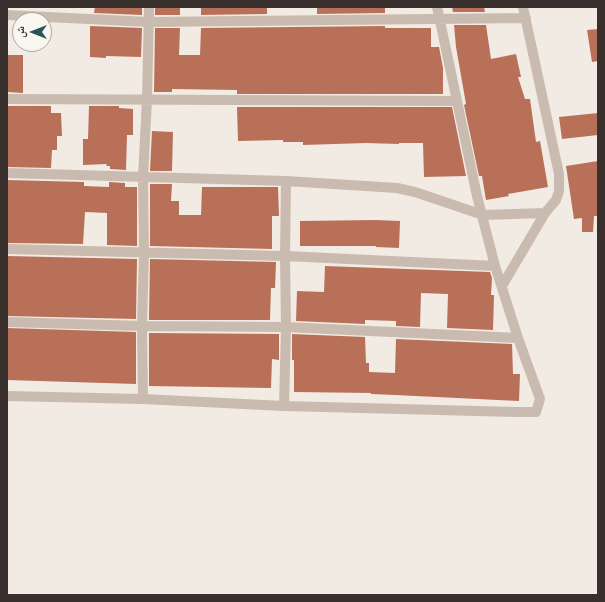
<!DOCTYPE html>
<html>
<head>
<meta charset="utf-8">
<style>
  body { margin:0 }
  #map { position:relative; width:605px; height:602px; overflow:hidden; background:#f1ebe3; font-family:"Nunito Sans","Noto Naskh Arabic",sans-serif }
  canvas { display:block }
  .frame { position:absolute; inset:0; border:8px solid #39302d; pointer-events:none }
  .north { position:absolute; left:12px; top:12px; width:40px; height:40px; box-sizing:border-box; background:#f9f5ef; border:1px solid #aca6a1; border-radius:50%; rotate:270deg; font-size:11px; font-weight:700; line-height:16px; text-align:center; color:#39302d }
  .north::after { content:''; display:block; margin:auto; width:14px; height:18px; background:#265356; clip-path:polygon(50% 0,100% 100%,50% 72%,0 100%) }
</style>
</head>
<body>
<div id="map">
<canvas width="605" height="602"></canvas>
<div class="frame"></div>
<div class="north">ش</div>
</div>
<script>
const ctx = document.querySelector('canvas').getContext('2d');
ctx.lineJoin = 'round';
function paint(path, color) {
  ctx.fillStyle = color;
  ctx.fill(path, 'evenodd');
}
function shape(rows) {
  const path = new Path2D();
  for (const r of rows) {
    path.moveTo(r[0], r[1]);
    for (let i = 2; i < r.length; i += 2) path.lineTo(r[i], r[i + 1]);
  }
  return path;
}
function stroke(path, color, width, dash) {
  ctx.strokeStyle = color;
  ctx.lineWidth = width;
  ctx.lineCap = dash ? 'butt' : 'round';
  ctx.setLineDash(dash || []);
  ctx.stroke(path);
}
paint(shape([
  [95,7,142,7,142,15,94,13],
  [155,7,180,7,180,15,155,15],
  [201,7,267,7,267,14,201,15],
  [317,7,385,7,385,13,317,14],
  [452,7,484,7,485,12,453,12],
  [454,25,486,25,491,59,516,54,521,77,518,77,525,99,530,99,536,142,540,141,548,187,508,194,509,196,486,200,482,176,479,176,464,105,466,104,456,47],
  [90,26,142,28,141,57,106,56,106,58,90,57],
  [385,26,385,28,431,28,431,47,439,47,443,68,443,94,237,94,237,90,172,89,172,92,154,92,155,28,180,28,179,55,200,55,201,28],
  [598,29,598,61,592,62,587,30],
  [7,55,23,55,23,93,7,92],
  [7,106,51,106,51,113,61,113,62,136,57,136,57,150,52,150,51,168,7,167],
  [89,106,119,106,119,108,133,109,133,135,127,135,126,170,110,169,110,166,106,166,107,164,83,165,83,139,88,139],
  [237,107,452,107,466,176,424,177,423,143,399,143,399,144,366,143,303,145,303,142,283,142,283,140,238,141],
  [598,113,598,135,562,139,559,117],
  [152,131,173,132,172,171,150,171],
  [598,161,598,216,594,216,593,232,582,232,582,218,574,219,566,166],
  [7,180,84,182,84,186,109,187,109,182,125,183,125,187,137,187,137,246,107,245,107,213,85,212,83,244,8,243,8,209,7,208],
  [150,184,172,184,171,201,179,201,179,215,201,215,202,187,278,187,279,216,272,216,272,249,150,246],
  [375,220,400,221,399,248,376,247,376,246,300,246,300,221],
  [7,256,137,259,136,319,7,316],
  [150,259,276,262,275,288,271,288,270,320,149,320],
  [325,266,490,272,492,278,491,295,494,295,493,330,447,328,448,294,421,293,420,327,396,326,396,321,365,320,365,324,296,321,297,291,324,292],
  [7,328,136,332,136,384,7,380],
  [149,333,279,334,279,360,272,359,271,388,149,386],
  [292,334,365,337,366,363,369,363,369,372,395,373,396,339,512,344,513,374,520,374,519,401,395,395,371,394,371,393,294,392,294,360,292,360]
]), '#b97059');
stroke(shape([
  [437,7,457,101],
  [7,15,149,22,526,18],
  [7,99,457,101,477,196,495,266,518,338,540,399,536,412,516,412,284,406,143,399,7,396],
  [7,173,286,181,397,188,415,192,483,215,545,213],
  [7,249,285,256,495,266],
  [502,286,545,213,556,200,559,191,559,174,523,7],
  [7,322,142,326,286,327,518,338],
  [143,399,142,326,144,252,143,177,147,100,149,7],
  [284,406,286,327,285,256,286,181]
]), '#c9bbaf', 10);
</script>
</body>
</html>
